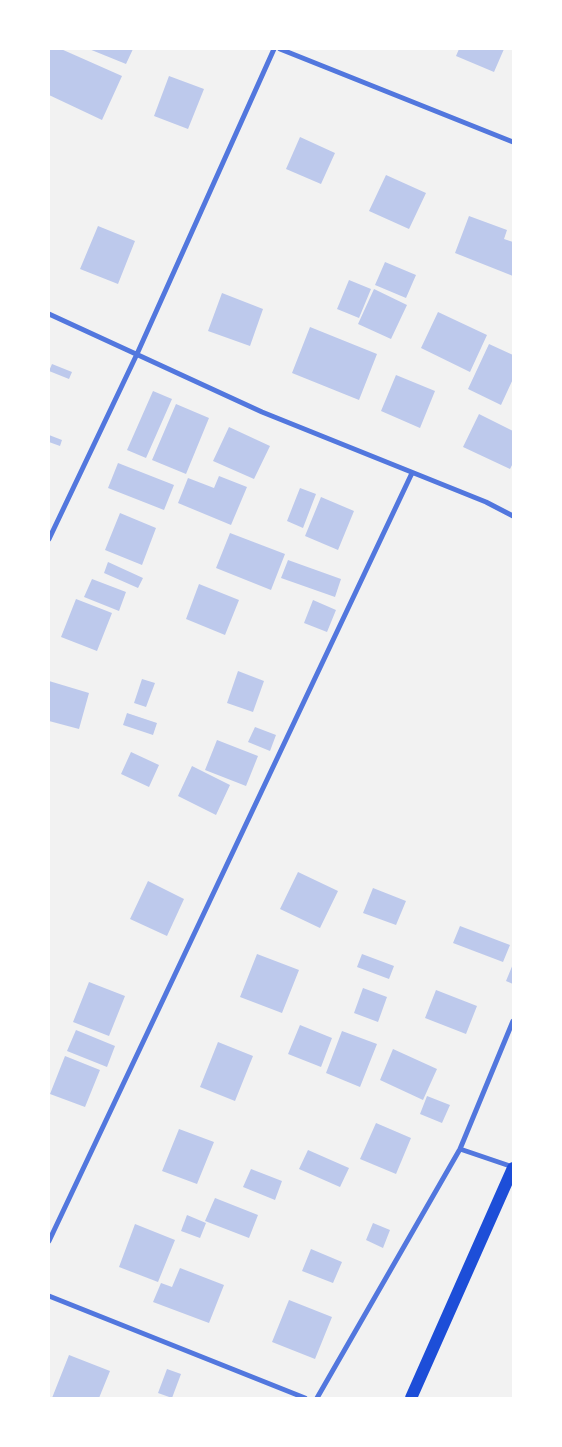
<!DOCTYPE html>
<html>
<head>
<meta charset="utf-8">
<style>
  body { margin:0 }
  #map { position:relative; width:562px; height:1447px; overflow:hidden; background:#f2f2f2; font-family:"Open Sans",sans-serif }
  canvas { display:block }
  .frame { position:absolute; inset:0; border:50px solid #fff; pointer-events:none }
</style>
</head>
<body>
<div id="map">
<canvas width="562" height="1447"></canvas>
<div class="frame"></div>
</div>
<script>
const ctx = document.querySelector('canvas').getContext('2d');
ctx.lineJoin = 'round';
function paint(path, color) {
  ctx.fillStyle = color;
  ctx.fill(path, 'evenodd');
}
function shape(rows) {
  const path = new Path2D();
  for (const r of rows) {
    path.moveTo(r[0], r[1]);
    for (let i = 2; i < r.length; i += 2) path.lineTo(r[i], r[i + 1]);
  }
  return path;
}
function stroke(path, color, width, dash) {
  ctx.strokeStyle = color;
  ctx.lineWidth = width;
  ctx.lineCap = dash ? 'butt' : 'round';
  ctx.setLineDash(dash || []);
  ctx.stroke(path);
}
paint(shape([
  [49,49,61,49,122,76,102,120,49,95],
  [89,49,133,49,126,64],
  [459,49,504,49,494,72,456,56],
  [169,76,204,89,188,129,154,116],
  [300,137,335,153,321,184,286,169],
  [386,175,426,193,409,229,369,211],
  [469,216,507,230,504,239,513,242,513,276,455,253],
  [98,226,135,241,118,284,80,269],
  [385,262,416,275,406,298,375,285],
  [349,280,371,289,359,318,337,309],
  [374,289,407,305,391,339,358,324],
  [222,293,263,309,250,346,208,331],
  [438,312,487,335,470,372,421,348],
  [310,327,377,354,359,400,292,373],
  [489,344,513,355,513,379,501,405,468,389],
  [52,364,72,372,69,379,49,371],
  [396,375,435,391,420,428,381,411],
  [153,391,172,399,146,458,127,450],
  [176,404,209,418,186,474,152,460],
  [479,414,513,431,513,463,510,469,463,447],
  [229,427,270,446,254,479,213,461],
  [49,435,62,440,60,446,49,442],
  [118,463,174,485,164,510,108,488],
  [219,476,247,487,231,525,178,503,188,478,214,488],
  [300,488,316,494,303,528,287,521],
  [321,497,354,511,338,550,305,536],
  [120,513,156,528,142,565,105,550],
  [230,533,285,554,271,590,216,568],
  [288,560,341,579,335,597,281,578],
  [108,562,143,578,138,588,104,573],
  [92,579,126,592,119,611,84,597],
  [199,584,239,600,225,635,186,619],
  [76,599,112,613,97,651,61,637],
  [313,600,336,610,327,632,304,623],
  [238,671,264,681,253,712,227,703],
  [142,679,155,683,146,707,134,703],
  [49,681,89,693,79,729,49,721],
  [127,713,157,723,153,735,123,725],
  [255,727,276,735,270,751,248,742],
  [217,740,258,756,246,786,205,770],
  [131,752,159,765,149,787,121,774],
  [192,766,230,785,216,815,178,796],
  [298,872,338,891,320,928,280,909],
  [148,881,184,899,167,936,130,919],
  [373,888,406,901,396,925,363,913],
  [460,926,510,945,503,962,453,943],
  [257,954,299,970,282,1013,240,997],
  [362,954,394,966,389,979,357,967],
  [513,964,513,984,506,981],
  [89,982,125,996,109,1036,73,1022],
  [363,988,387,997,378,1022,354,1013],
  [436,990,477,1006,466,1034,425,1018],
  [300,1025,332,1038,321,1067,288,1054],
  [76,1030,115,1046,107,1067,67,1051],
  [342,1031,377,1044,360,1087,326,1073],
  [218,1042,253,1056,235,1101,200,1087],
  [393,1049,437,1069,423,1100,380,1080],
  [65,1056,100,1070,85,1107,50,1094],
  [427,1096,450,1105,442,1123,420,1114],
  [376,1123,411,1138,396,1174,360,1159],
  [179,1129,214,1142,197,1184,162,1171],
  [308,1150,349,1168,340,1187,299,1169],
  [251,1169,282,1181,275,1200,243,1187],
  [215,1198,258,1215,249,1238,205,1221],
  [187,1215,206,1223,200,1238,181,1231],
  [373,1223,390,1230,383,1248,366,1240],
  [135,1224,175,1240,158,1282,119,1267],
  [311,1249,342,1262,333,1283,302,1271],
  [180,1268,224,1285,209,1323,153,1302,161,1283,172,1287],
  [289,1300,332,1317,315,1359,272,1342],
  [69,1355,110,1371,99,1398,52,1398],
  [167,1369,181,1374,172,1398,158,1393]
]), '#bdc9ec');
stroke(shape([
  [280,49,513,142],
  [49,314,262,412,486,502,513,516],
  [49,539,137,354,274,49],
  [460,1149,513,1167],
  [49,1241,412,473],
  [49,1296,305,1398],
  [317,1398,460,1149,513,1021]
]), '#5277de', 5);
stroke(shape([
  [411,1398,513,1168]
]), '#1d4ed8', 12);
</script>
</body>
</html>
